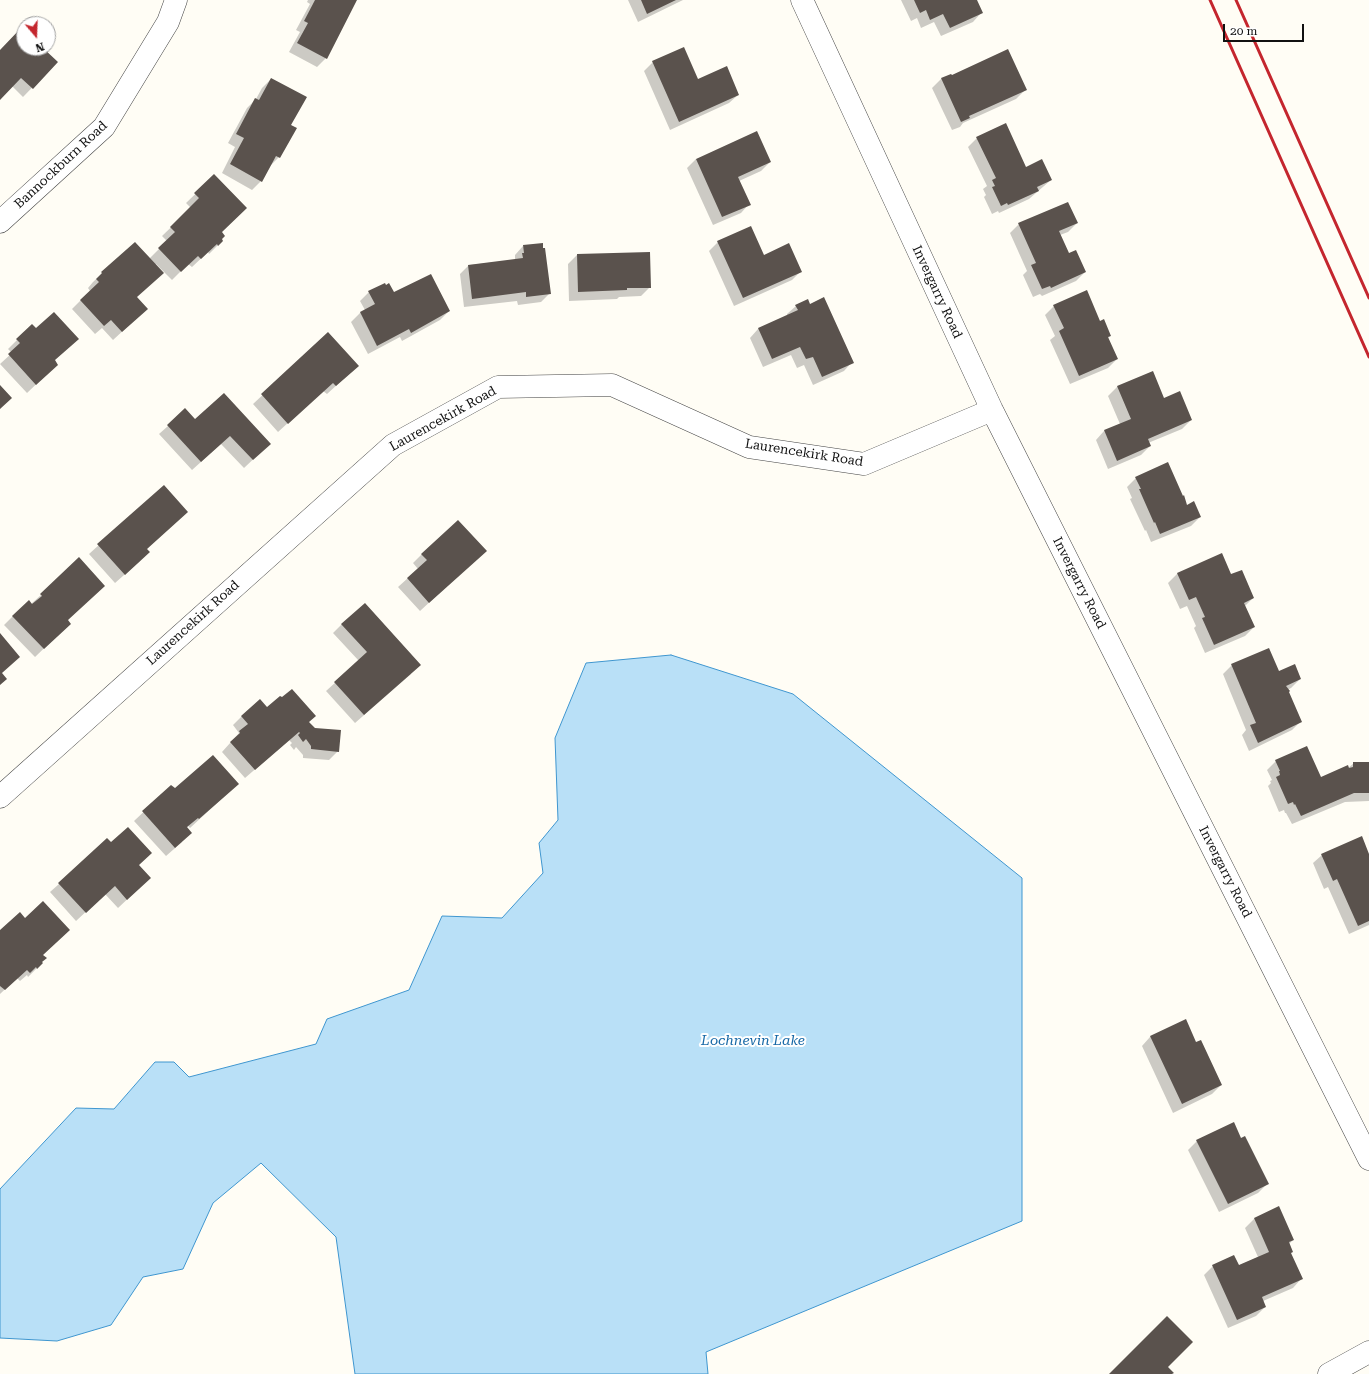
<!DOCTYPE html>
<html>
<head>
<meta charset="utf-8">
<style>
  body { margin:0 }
  #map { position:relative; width:1369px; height:1374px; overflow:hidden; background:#fffdf5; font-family:"Roboto Serif",serif }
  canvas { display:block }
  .north { position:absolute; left:16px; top:16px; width:40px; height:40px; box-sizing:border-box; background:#fff; border:1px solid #a0a0a0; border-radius:50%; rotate:161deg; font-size:11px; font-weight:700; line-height:16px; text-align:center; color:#111 }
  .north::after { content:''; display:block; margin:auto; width:14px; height:18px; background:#c4262e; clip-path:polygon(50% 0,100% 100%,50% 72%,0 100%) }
  .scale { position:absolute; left:1223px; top:24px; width:81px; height:18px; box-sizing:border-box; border:2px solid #111; border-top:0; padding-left:5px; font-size:12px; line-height:14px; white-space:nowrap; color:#111; -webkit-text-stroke:3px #fff; paint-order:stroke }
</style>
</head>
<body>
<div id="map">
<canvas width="1369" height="1374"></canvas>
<div class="north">N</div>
<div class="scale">20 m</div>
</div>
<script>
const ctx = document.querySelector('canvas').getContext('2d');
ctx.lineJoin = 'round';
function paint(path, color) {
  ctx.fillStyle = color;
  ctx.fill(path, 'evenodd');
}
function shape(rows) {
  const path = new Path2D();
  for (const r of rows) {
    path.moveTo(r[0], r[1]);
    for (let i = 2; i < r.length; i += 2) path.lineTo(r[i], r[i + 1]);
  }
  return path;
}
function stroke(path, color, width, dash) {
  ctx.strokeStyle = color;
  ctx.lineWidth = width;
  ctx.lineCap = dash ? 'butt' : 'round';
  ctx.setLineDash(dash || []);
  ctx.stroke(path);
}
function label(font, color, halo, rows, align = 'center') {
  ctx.font = font + ' "Roboto Serif",serif';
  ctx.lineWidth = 4;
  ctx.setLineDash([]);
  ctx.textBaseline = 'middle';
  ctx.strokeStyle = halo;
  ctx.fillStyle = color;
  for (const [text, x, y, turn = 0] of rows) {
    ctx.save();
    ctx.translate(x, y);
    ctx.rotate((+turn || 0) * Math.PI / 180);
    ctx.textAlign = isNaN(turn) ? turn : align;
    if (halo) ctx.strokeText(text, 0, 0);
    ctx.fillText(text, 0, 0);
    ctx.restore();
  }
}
const water = shape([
  [671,655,793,694,1022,878,1022,1221,706,1352,708,1374,355,1374,336,1237,261,1163,213,1203,183,1269,143,1277,111,1325,57,1341,0,1338,0,1189,76,1108,114,1109,155,1062,174,1062,189,1077,316,1044,327,1019,409,990,442,916,502,918,543,873,539,843,558,820,555,738,586,663,671,655]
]);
paint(water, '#b9e0f7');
stroke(water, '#3f96cf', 1);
paint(shape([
  [308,0,356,0,326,58,317,67,289,52,300,32,296,30,310,4,307,2],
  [628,0,683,0,638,22],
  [901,0,976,0,981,13,973,22,941,36,934,22,921,28,917,18,911,21],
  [24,31,24,48,42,48,57,62,23,97,12,86,0,98,0,51],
  [653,62,698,80,738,95,729,103,670,130,644,71],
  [950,75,1025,90,1016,99,963,123,960,127,952,130,932,88,941,79],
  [271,79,290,125,279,157,270,166,261,181,252,190,222,173,235,147,228,143,247,108,256,99,262,88],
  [977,138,1025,168,1051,180,1029,199,999,213,998,211,992,214,984,197,986,195,983,189,987,186,968,147],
  [696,159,770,162,761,171,739,181,749,204,741,213,713,225,687,168],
  [214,176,221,232,220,239,222,241,209,254,208,252,192,267,188,264,172,280,156,264,136,297,138,317,113,340,102,328,95,334,72,309,90,291,88,288,93,282,135,243,149,259,167,241,162,236,191,208,186,203],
  [1077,223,1068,232,1060,235,1068,254,1085,272,1076,281,1042,296,1040,294,1033,297,1023,275,1027,271,1010,233,1019,224],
  [718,242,764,256,801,271,792,280,734,306,709,251],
  [523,246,550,293,541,302,518,305,517,301,464,307,460,274,469,265,515,260,515,255],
  [577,255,650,287,641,296,619,297,617,299,569,301,568,264],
  [369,292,394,294,449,311,440,320,402,341,400,337,368,354,351,322,360,313,365,310,360,301],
  [796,306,852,362,844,371,813,385,804,365,797,368,791,355,763,367,750,338,758,329,787,316,787,314],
  [1054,306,1100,322,1110,336,1108,338,1117,359,1108,368,1070,384,1050,340,1055,336,1045,315],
  [328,334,349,374,327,394,323,391,278,432,253,404],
  [17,340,54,361,48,373,27,393,0,364,12,353,8,349],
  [1152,372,1163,399,1191,420,1182,429,1148,443,1150,446,1141,455,1108,469,1096,440,1104,431,1120,424,1108,396,1117,387],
  [224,394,261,452,244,468,221,444,192,470,159,434,168,426,195,420],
  [1136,478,1186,506,1200,517,1191,526,1151,542,1146,530,1145,531,1130,499,1132,498,1127,487],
  [164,486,146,549,140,561,115,583,89,554],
  [485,551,420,611,398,587,418,569,413,563,422,554],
  [1221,555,1231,576,1253,598,1245,606,1254,627,1245,636,1205,653,1194,628,1196,626,1187,606,1180,609,1168,583,1177,574],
  [41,595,67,621,61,632,35,657,4,625,13,616,31,604],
  [342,624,411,674,355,723,326,691,359,661,333,633],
  [1232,665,1278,673,1300,679,1291,688,1287,690,1301,721,1292,730,1249,751,1242,735,1246,730,1223,674],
  [267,708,308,722,338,751,329,760,303,758,303,755,296,747,294,750,290,745,292,743,289,740,245,778,222,752,239,733,233,725,242,716],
  [1276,761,1321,778,1348,768,1354,763,1369,763,1369,801,1345,802,1292,824,1286,813,1285,813,1284,810,1279,812,1268,786,1271,783,1270,781,1272,780,1267,770],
  [171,786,175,790,229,792,190,828,188,826,186,828,182,842,166,856,134,821],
  [1322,855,1369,856,1369,925,1349,934,1328,887,1324,889,1313,863],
  [138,865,150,878,118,908,105,894,76,921,50,892,59,884],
  [0,932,42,963,28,977,27,975,20,981,17,978,0,994],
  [1185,1021,1196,1044,1221,1085,1212,1094,1173,1113,1142,1046,1150,1037],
  [1241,1139,1267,1184,1258,1193,1219,1212,1188,1150,1197,1141],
  [1279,1208,1293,1240,1289,1244,1290,1253,1301,1279,1293,1288,1263,1301,1265,1307,1256,1316,1228,1328,1204,1275,1213,1266,1238,1266,1258,1257,1245,1228,1254,1219]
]), '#0003');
paint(shape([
  [315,0,357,0,327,59,297,43,308,23,304,21],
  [641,0,676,0,647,14],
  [914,0,977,0,983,13,950,28,943,14,930,20,926,10,920,13],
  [21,28,24,30,24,48,43,48,58,62,33,89,21,78,0,100,0,50],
  [684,47,698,79,727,66,739,95,679,122,652,61],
  [1008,49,1027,90,969,116,970,118,961,122,941,78,951,74,952,75],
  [271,78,307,97,291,125,297,128,280,158,276,156,262,182,230,164,244,138,236,134,255,98,259,100],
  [1006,123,1026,167,1042,159,1052,180,1037,187,1039,191,1008,205,1007,203,1001,206,992,187,995,186,992,180,996,178,976,137],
  [757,131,771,162,738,177,751,205,722,217,696,159],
  [214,174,247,208,222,232,225,236,222,239,223,241,218,246,217,244,201,259,198,256,181,272,158,248,175,232,170,227,199,198,194,193],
  [1068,202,1078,223,1059,231,1069,253,1076,250,1086,272,1051,288,1050,286,1042,289,1031,265,1036,263,1018,223],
  [751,226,764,255,789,243,802,272,743,298,717,241],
  [135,242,164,273,137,297,148,309,122,332,111,320,104,326,80,300,99,282,96,279,102,273,101,272],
  [543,243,543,248,545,248,551,294,526,297,526,292,472,299,468,265,523,258,522,253,524,253,523,245],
  [650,252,651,288,627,288,627,290,578,292,577,254],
  [431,274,450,311,411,333,409,329,377,346,360,312,375,304,368,291,385,283,386,285,389,283,394,292],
  [1087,290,1100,321,1104,319,1111,336,1108,337,1118,359,1079,376,1059,331,1064,328,1053,305],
  [824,297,854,363,822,377,813,357,806,359,800,347,772,359,758,328,798,310,795,305,808,299,810,304],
  [54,312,79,339,55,360,58,365,36,385,8,354,20,343,16,339,32,324,36,328],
  [328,332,359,366,336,386,333,383,288,424,261,394],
  [1153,371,1164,398,1180,391,1192,420,1148,439,1151,446,1117,461,1104,430,1131,419,1117,386],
  [0,385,12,398,0,409],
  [224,393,271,444,253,460,230,436,201,462,167,425,185,408,195,419],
  [1168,462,1183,496,1184,495,1187,505,1194,501,1201,517,1160,534,1155,522,1154,523,1139,489,1141,489,1135,477],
  [164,485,188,512,147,549,150,552,125,575,97,544],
  [458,520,487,551,429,603,407,578,427,560,421,554],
  [1222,553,1231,574,1242,570,1254,598,1244,603,1255,627,1214,645,1202,618,1205,617,1196,597,1189,600,1177,573],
  [79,557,105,586,68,620,71,624,44,649,12,616,29,600,32,604,42,596,40,594],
  [365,603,421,665,364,715,334,682,367,652,341,624],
  [0,633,20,657,2,673,7,679,0,685],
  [1269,648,1279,671,1295,664,1301,679,1286,686,1290,691,1289,692,1302,722,1258,743,1250,725,1256,723,1231,664],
  [292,689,316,716,309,722,315,728,341,730,339,752,311,749,311,746,306,739,303,742,298,735,300,733,299,732,255,770,230,742,240,733,239,731,248,724,241,716,260,699,267,707,280,696,282,697],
  [1307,746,1321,777,1348,765,1349,768,1353,767,1353,762,1369,762,1369,793,1354,793,1301,816,1295,804,1294,805,1293,802,1288,804,1276,777,1280,775,1279,771,1280,771,1275,760],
  [213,755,239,784,199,819,198,818,187,827,192,833,175,848,142,811,171,785,175,788],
  [128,827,152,853,139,865,151,878,127,900,115,886,86,913,58,883,107,838,111,842],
  [1362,836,1369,854,1369,921,1358,926,1337,879,1333,881,1321,854],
  [43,901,70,930,43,955,47,958,42,962,43,963,37,969,36,967,30,973,27,970,5,990,0,986,0,930,20,912,25,918],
  [1186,1019,1196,1042,1201,1040,1222,1085,1182,1104,1150,1036],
  [1234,1122,1241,1138,1245,1136,1269,1184,1228,1204,1196,1140],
  [1279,1206,1294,1240,1289,1242,1293,1252,1291,1253,1303,1279,1262,1297,1266,1307,1237,1320,1212,1265,1234,1255,1239,1265,1269,1252,1254,1218],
  [1167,1316,1193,1342,1168,1367,1174,1373,1172,1374,1109,1374]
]), '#5a524d');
const minor = shape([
  [802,0,992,410,1369,1159],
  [0,222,104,127,168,22,176,0],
  [0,797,393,445,498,387,612,385,749,447,864,464,992,410],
  [1329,1374,1369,1352]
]);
stroke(minor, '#444', 23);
stroke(minor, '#fff', 22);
stroke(shape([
  [1210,0,1369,357],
  [1236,0,1369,298]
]), '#c4262e', 3);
label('13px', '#111', '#fff', [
  ["Bannockburn Road",61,165,-43],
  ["Invergarry Road",937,292,65],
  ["Laurencekirk Road",443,419,-29],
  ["Laurencekirk Road",804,453,9],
  ["Invergarry Road",1079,583,63],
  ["Laurencekirk Road",193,623,-42],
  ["Invergarry Road",1225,872,63]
]);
label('italic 14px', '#1768a6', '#fff', [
  ["Lochnevin Lake",753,1041]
]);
</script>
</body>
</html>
